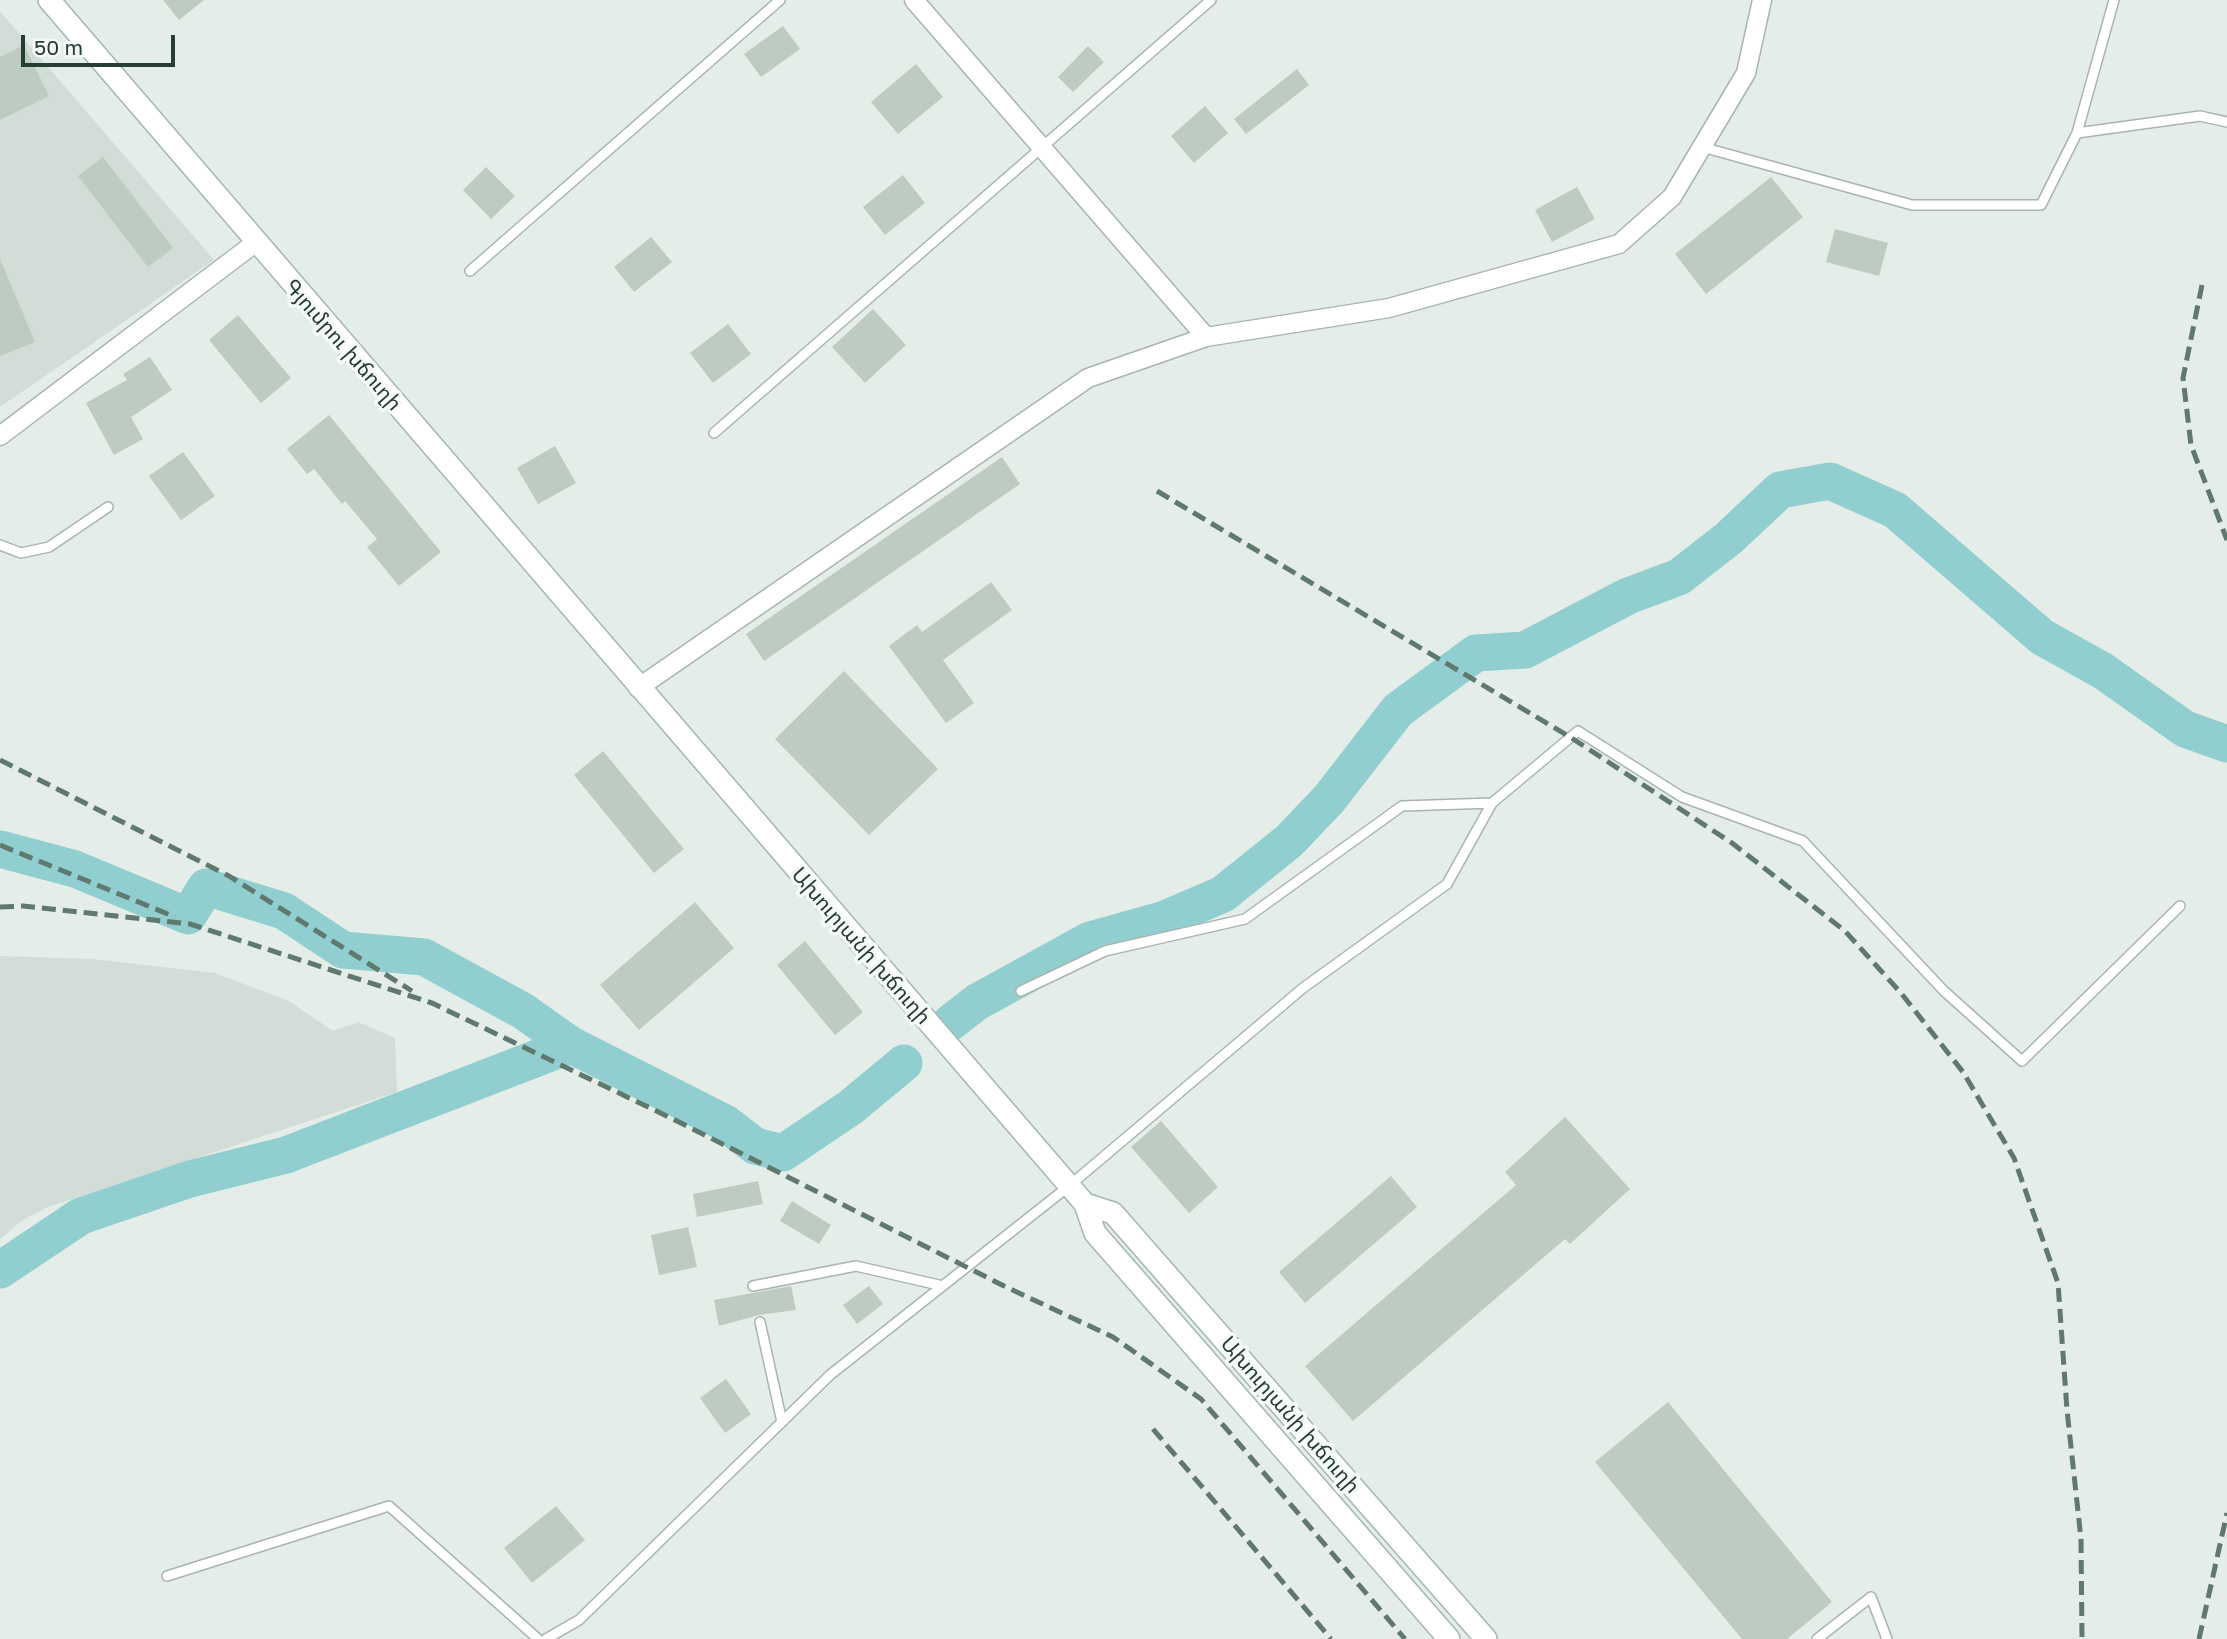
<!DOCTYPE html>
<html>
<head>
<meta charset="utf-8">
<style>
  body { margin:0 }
  #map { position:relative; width:2227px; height:1639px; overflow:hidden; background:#e5ede8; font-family:"Golos Text",sans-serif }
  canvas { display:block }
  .scale { position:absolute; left:21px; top:35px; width:154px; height:32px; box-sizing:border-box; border:4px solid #253e33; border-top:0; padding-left:9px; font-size:21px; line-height:24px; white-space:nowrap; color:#253e33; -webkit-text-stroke:5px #f5faf7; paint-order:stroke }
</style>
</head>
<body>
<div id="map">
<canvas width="2227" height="1639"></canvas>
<div class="scale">50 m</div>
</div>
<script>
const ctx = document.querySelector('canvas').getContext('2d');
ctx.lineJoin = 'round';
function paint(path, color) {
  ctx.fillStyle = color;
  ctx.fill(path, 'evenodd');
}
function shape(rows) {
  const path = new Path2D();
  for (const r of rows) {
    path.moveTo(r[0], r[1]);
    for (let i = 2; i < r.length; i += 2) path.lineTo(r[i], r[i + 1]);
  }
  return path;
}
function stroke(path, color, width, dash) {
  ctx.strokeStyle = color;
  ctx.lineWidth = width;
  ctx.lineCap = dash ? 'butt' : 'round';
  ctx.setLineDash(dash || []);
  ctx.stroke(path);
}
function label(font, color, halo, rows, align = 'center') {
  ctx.font = font + ' "Golos Text","Noto Sans Armenian",sans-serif';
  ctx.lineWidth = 7;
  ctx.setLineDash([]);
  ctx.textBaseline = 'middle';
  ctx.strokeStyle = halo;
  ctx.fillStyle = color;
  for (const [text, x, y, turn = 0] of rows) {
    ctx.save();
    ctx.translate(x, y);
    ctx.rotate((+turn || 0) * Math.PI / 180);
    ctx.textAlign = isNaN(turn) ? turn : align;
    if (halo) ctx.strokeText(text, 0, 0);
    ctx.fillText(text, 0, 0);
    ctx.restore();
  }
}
paint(shape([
  [0,11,214,260,0,407],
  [0,956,93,959,215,973,289,1001,333,1031,358,1022,395,1038,397,1092,48,1207,23,1220,0,1239]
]), '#d3ddd7');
stroke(shape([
  [0,849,75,869,188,916,206,887,284,911,343,950,424,957,523,1011,571,1045,725,1123,755,1146,783,1153,851,1107,904,1063],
  [950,1023,977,1002,1090,940,1165,919,1223,894,1289,841,1329,799,1398,710,1476,653,1525,650,1628,596,1679,577,1729,538,1780,490,1830,481,1895,510,2042,637,2103,671,2185,729,2227,744],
  [0,1270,81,1216,190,1179,286,1155,571,1045]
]), '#90cecf', 37);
paint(shape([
  [163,0,204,0,179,20],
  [783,26,800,49,761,77,744,54],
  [24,45,49,96,0,120,0,57],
  [1088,46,1104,62,1073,92,1058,77],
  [916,64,943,97,898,134,871,102],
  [1297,69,1309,85,1246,134,1234,119],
  [1205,106,1228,133,1194,163,1171,136],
  [103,157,173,248,148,267,78,176],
  [486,167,515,196,491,219,463,190],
  [903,175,925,203,885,235,863,207],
  [1771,177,1803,217,1706,294,1675,254],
  [1577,187,1595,219,1552,242,1535,210],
  [1835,229,1888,243,1879,276,1826,262],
  [651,237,672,262,634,292,614,267],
  [0,259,35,342,0,356],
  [873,309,906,345,865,383,832,347],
  [238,315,291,378,261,403,209,340],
  [728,324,751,354,713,383,690,353],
  [150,357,172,390,131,417,143,439,114,455,86,403,127,380,123,374],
  [329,415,441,552,399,586,367,547,377,539,345,501,342,504,314,469,307,474,287,449],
  [555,446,576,483,538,504,517,468],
  [183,452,215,496,181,520,149,476],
  [1002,457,1020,484,764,661,746,634],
  [991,582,1012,610,943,660,974,703,946,723,889,646,917,625,922,632],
  [844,671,938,769,869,835,775,739],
  [603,751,684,849,654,873,574,775],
  [695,902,734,948,639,1030,600,985],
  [805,941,863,1012,835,1035,777,965],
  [1565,1117,1630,1189,1570,1244,1565,1239,1353,1421,1305,1366,1516,1185,1505,1172],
  [1161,1121,1218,1187,1189,1213,1131,1147],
  [1391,1176,1417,1207,1305,1303,1279,1272],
  [758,1181,763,1204,697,1217,693,1194],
  [792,1201,831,1225,819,1244,780,1221],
  [688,1227,697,1267,659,1275,651,1235],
  [791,1286,796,1310,759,1315,719,1326,714,1300],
  [869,1286,883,1304,857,1324,843,1305],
  [726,1379,751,1414,725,1433,700,1398],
  [1668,1402,1832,1602,1787,1639,1742,1639,1595,1462],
  [556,1506,585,1540,532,1583,504,1548]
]), '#bdcbc3');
const lane = shape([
  [2077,133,2114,0],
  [1702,147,1912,205,2041,205,2077,133,2200,116,2227,122],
  [470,271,780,0],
  [714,433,1211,0],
  [0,545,21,553,49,547,108,507],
  [1021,991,1105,951,1245,919,1402,806,1492,803],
  [753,1286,856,1266,943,1286],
  [760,1322,782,1422],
  [167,1576,389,1506,538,1639],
  [546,1639,579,1620,830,1375,1069,1186,1303,988,1447,884,1492,803,1578,731,1682,797,1803,841,1944,991,2022,1061,2180,906],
  [1817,1639,1871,1597,1887,1639]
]);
const street = shape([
  [914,0,1206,337],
  [0,436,255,243],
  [638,688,1088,378,1206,337,1389,308,1619,244,1672,197,1746,73,1762,0]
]);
const secondary = shape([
  [49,0,1085,1204,1095,1233,1449,1639],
  [1085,1204,1113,1213,1486,1639]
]);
stroke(lane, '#a8b5ae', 12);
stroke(street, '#a8b5ae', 21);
stroke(secondary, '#a3b8ae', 24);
stroke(lane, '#fff', 9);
stroke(street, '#fff', 18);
stroke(secondary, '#fff', 21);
stroke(shape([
  [2202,285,2183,378,2191,445,2227,540],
  [1157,491,1570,737,1732,843,1845,931,1901,993,1963,1072,2014,1158,2058,1283,2067,1410,2081,1539,2082,1639],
  [0,760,229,876,412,991],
  [0,845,175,917],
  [0,907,23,906,190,924,432,1003,673,1119,1004,1286,1113,1337,1201,1399,1405,1639],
  [1153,1429,1331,1639],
  [2199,1639,2227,1513]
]), '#5f796e', 5, [14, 7]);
label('21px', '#253e33', '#f5faf7', [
  ["Գյումրու խճուղի",343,345,49],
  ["Ախուրյանի խճուղի",861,946,49],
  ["Ախուրյանի խճուղի",1290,1415,49]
]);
</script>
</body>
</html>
